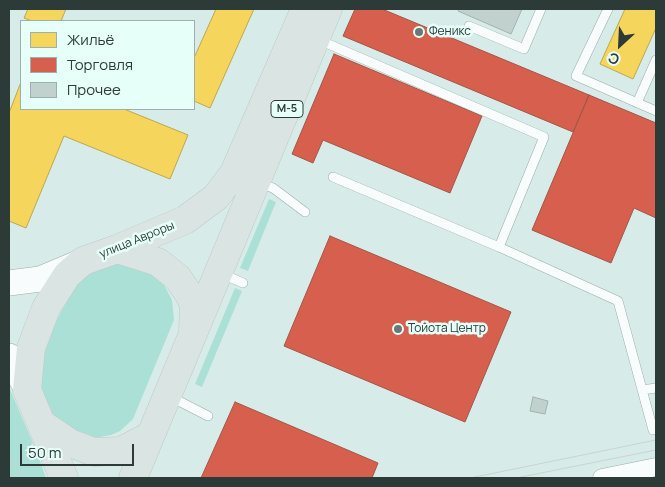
<!DOCTYPE html>
<html>
<head>
<meta charset="utf-8">
<style>
  body { margin:0 }
  #map { position:relative; width:665px; height:487px; overflow:hidden; background:#d7ece8; font-family:Manrope,sans-serif }
  canvas { display:block }
  .frame { position:absolute; inset:0; border:10px solid #2c3b38; pointer-events:none }
  .legend { position:absolute; left:20px; top:20px; width:175px; height:90px; box-sizing:border-box; background:#e7fff9; border:1px solid #9cb1ac; margin:0; padding:6px 9px; list-style:none; font-size:15px; color:#2c3b38 }
  .legend li { display:flex; align-items:center; gap:10px; height:25px }
  .legend b { width:25px; border:1px solid #9cb1ac }
  .north { position:absolute; left:595px; top:20px; width:50px; height:50px; -webkit-text-stroke:4px #e7fff9; paint-order:stroke; rotate:205deg; font-size:14px; font-weight:700; line-height:20px; text-align:center; color:#2c3b38 }
  .north::after { content:''; display:block; margin:auto; width:18px; height:22px; background:#2c3b38; clip-path:polygon(50% 0,100% 100%,50% 72%,0 100%) }
  .scale { position:absolute; left:20px; top:444px; width:114px; height:22px; box-sizing:border-box; border:2px solid #2c3b38; border-top:0; padding-left:6px; font-size:15px; line-height:18px; white-space:nowrap; color:#2c3b38; -webkit-text-stroke:4px #e7fff9; paint-order:stroke }
</style>
</head>
<body>
<div id="map">
<canvas width="665" height="487"></canvas>
<div class="frame"></div>
<ul class="legend">
<li><b style="height:14px;background:#f6d55c"></b>Жильё</li>
<li><b style="height:14px;background:#d6604d"></b>Торговля</li>
<li><b style="height:14px;background:#c0d1ce"></b>Прочее</li>
</ul>
<div class="north">С</div>
<div class="scale">50 m</div>
</div>
<script>
const ctx = document.querySelector('canvas').getContext('2d');
ctx.lineJoin = 'round';
function paint(path, color) {
  ctx.fillStyle = color;
  ctx.fill(path, 'evenodd');
}
function shape(rows) {
  const path = new Path2D();
  for (const r of rows) {
    path.moveTo(r[0], r[1]);
    for (let i = 2; i < r.length; i += 2) path.lineTo(r[i], r[i + 1]);
  }
  return path;
}
function stroke(path, color, width, dash) {
  ctx.strokeStyle = color;
  ctx.lineWidth = width;
  ctx.lineCap = dash ? 'butt' : 'round';
  ctx.setLineDash(dash || []);
  ctx.stroke(path);
}
function label(font, color, halo, rows, align = 'center') {
  ctx.font = font + ' Manrope,sans-serif';
  ctx.lineWidth = 5;
  ctx.setLineDash([]);
  ctx.textBaseline = 'middle';
  ctx.strokeStyle = halo;
  ctx.fillStyle = color;
  for (const [text, x, y, turn = 0] of rows) {
    ctx.save();
    ctx.translate(x, y);
    ctx.rotate((+turn || 0) * Math.PI / 180);
    ctx.textAlign = isNaN(turn) ? turn : align;
    if (halo) ctx.strokeText(text, 0, 0);
    ctx.fillText(text, 0, 0);
    ctx.restore();
  }
}
paint(shape([
  [269,199,276,202,248,271,240,268],
  [126,261,161,279,172,300,174,320,133,419,120,431,111,435,94,438,85,436,56,418,50,411,41,390,40,367,53,327,70,295,80,280,92,270],
  [235,288,242,291,202,387,195,384],
  [9,387,36,450,46,478,9,478]
]), '#abe0d6');
const homes = shape([
  [28,9,66,9,61,21,32,21,24,18,28,9],
  [216,9,254,9,210,108,194,101,194,58,216,9],
  [625,9,656,9,656,28,633,79,600,64,625,9],
  [21,82,21,109,124,109,188,135,170,179,64,136,26,228,9,221,9,113,21,82]
]);
paint(homes, '#f6d55c');
stroke(homes, '#b9a751', 1);
const shops = shape([
  [355,9,382,9,589,95,573,132,343,36,355,9],
  [334,54,482,116,450,193,323,140,313,163,292,154,334,54],
  [589,95,656,123,656,218,634,208,611,263,532,230,589,95],
  [330,236,511,312,465,422,284,346,330,236],
  [235,402,378,463,372,478,201,478,235,402]
]);
paint(shops, '#d6604d');
stroke(shops, '#a35547', 1);
const building = shape([
  [459,9,522,9,511,34,458,11,459,9],
  [533,397,548,401,545,414,530,411,533,397]
]);
paint(building, '#c0d1ce');
stroke(building, '#a2b2af', 1);
const lane = shape([
  [608,9,576,76,656,111],
  [469,26,524,49,541,9],
  [319,40,544,137,499,247,333,177],
  [637,103,656,60],
  [259,183,273,188,305,212],
  [499,247,618,301,653,430],
  [220,273,243,283],
  [642,390,656,388],
  [171,397,208,416]
]);
const street = shape([
  [602,478,656,467]
]);
const secondary = shape([
  [9,283,40,279,83,261],
  [9,356,27,390]
]);
const primary = shape([
  [117,249,158,262,178,278,190,296,194,306,193,329],
  [42,424,70,443,94,452,121,451,150,436],
  [64,478,27,390,31,348,46,308,67,275,83,261,117,249,185,220,216,197,234,173,305,9],
  [133,478,328,9]
]);
stroke(lane, '#9baba8', 10);
stroke(street, '#9baba8', 19);
stroke(secondary, '#9baba8', 26);
stroke(primary, '#bfc9c8', 29);
stroke(lane, '#f9fcfc', 9);
stroke(street, '#f9fcfc', 18);
stroke(secondary, '#f9fcfc', 25);
stroke(primary, '#dae4e2', 28);
stroke(shape([
  [9,460,25,478],
  [470,478,656,440],
  [516,478,656,450]
]), '#ccd2d1', 1);
for (const [x, y, r, color] of [
  [419,32,5,"#687976"],
  [398,329,5,"#687976"]
]) {
  const dot = new Path2D();
  dot.arc(x, y, r, 0, 2 * Math.PI);
  ctx.fillStyle = color;
  ctx.fill(dot);
  stroke(dot, '#e7fff9', 2);
}
for (const [x, y, w] of [
  [287,109,32]
]) {
  const box = new Path2D();
  box.roundRect(x - w / 2, y - 8.5, w, 17, 4);
  ctx.fillStyle = '#e7fff9';
  ctx.fill(box);
  stroke(box, '#2c3b38', 1);
}
label('bold 11px', '#2c3b38', null, [
  ["М-5",287,109]
]);
label('12px', '#2c3b38', '#e7fff9', [
  ["Феникс",429,32],
  ["Тойота Центр",408,329]
], 'left');
label('12px', '#2c3b38', '#e7fff9', [
  ["улица Авроры",137,240,-22]
]);
</script>
</body>
</html>
